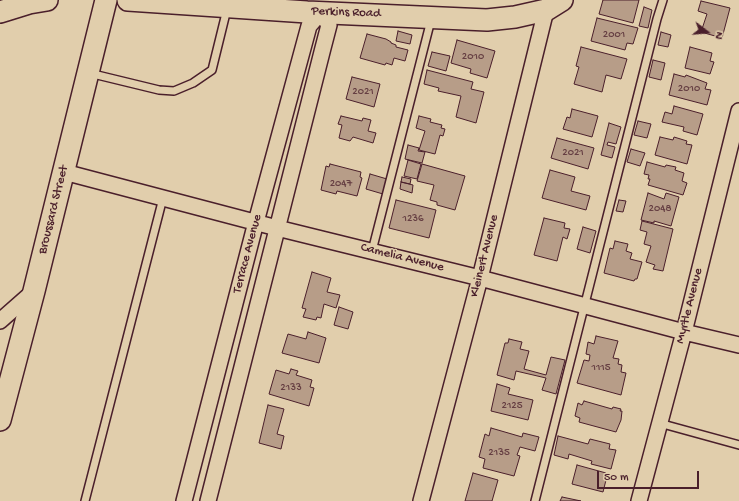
<!DOCTYPE html>
<html>
<head>
<meta charset="utf-8">
<style>
  body { margin:0 }
  #map { position:relative; width:739px; height:501px; overflow:hidden; background:#e1ceac; font-family:"Gochi Hand",sans-serif }
  canvas { display:block }
  .north { position:absolute; left:687px; top:12px; width:40px; height:40px; -webkit-text-stroke:3px #e1ceac; paint-order:stroke; rotate:106deg; font-size:11px; font-weight:700; line-height:16px; text-align:center; color:#4a1f2b }
  .north::after { content:''; display:block; margin:auto; width:14px; height:18px; background:#4a1f2b; clip-path:polygon(50% 0,100% 100%,50% 72%,0 100%) }
  .scale { position:absolute; left:597px; top:471px; width:102px; height:18px; box-sizing:border-box; border:2px solid #4a1f2b; border-top:0; padding-left:5px; font-size:12px; line-height:14px; white-space:nowrap; color:#4a1f2b; -webkit-text-stroke:3px #e1ceac; paint-order:stroke }
</style>
</head>
<body>
<div id="map">
<canvas width="739" height="501"></canvas>
<div class="north">N</div>
<div class="scale">50 m</div>
</div>
<script>
const ctx = document.querySelector('canvas').getContext('2d');
ctx.lineJoin = 'round';
function paint(path, color) {
  ctx.fillStyle = color;
  ctx.fill(path, 'evenodd');
}
function shape(rows) {
  const path = new Path2D();
  for (const r of rows) {
    path.moveTo(r[0], r[1]);
    for (let i = 2; i < r.length; i += 2) path.lineTo(r[i], r[i + 1]);
  }
  return path;
}
function stroke(path, color, width, dash) {
  ctx.strokeStyle = color;
  ctx.lineWidth = width;
  ctx.lineCap = dash ? 'butt' : 'round';
  ctx.setLineDash(dash || []);
  ctx.stroke(path);
}
function label(font, color, halo, rows, align = 'center') {
  ctx.font = font + ' "Gochi Hand",sans-serif';
  ctx.lineWidth = 3;
  ctx.setLineDash([]);
  ctx.textBaseline = 'middle';
  ctx.strokeStyle = halo;
  ctx.fillStyle = color;
  for (const [text, x, y, turn = 0] of rows) {
    ctx.save();
    ctx.translate(x, y);
    ctx.rotate((+turn || 0) * Math.PI / 180);
    ctx.textAlign = isNaN(turn) ? turn : align;
    if (halo) ctx.strokeText(text, 0, 0);
    ctx.fillText(text, 0, 0);
    ctx.restore();
  }
}
const building = shape([
  [603,0,639,0,633,23,599,14,603,0],
  [701,1,730,8,722,38,701,32,707,14,698,11,701,1],
  [644,7,652,10,648,28,639,26,644,7],
  [597,18,638,28,633,44,627,43,625,50,591,41,597,18],
  [398,31,412,35,410,44,396,41,398,31],
  [661,32,671,35,668,47,658,45,661,32],
  [367,34,386,39,391,42,391,43,396,45,396,47,408,50,405,61,394,58,392,65,386,63,385,65,360,58,367,34],
  [457,40,495,51,487,78,470,73,471,69,451,63,457,40],
  [581,47,627,59,621,79,606,75,602,92,574,84,579,67,576,66,581,47],
  [690,47,712,53,710,61,714,62,710,74,685,68,690,47],
  [432,52,450,56,446,71,428,66,432,52],
  [653,60,665,63,661,80,649,77,653,60],
  [427,70,473,82,471,89,484,92,476,123,456,117,461,96,438,91,439,88,424,84,427,70],
  [674,74,685,77,686,75,707,83,705,89,711,90,707,105,669,95,674,74],
  [352,77,380,84,374,107,346,99,352,77],
  [674,106,703,114,697,135,683,131,684,127,662,122,665,112,672,114,674,106],
  [572,109,598,116,592,137,563,129,567,117,570,118,572,109],
  [341,116,362,121,363,118,371,120,368,131,376,133,373,143,353,137,350,141,339,138,342,125,338,124,341,116],
  [419,116,431,119,430,122,442,125,441,128,445,129,443,136,440,135,435,154,419,150,425,131,416,128,419,116],
  [638,121,651,124,647,138,634,135,638,121],
  [609,123,621,127,616,144,608,142,607,145,615,147,612,158,601,155,609,123],
  [660,137,673,140,674,137,687,141,686,144,692,145,687,164,655,155,660,137],
  [557,138,594,148,588,169,551,158,557,138],
  [408,145,419,148,418,151,425,152,422,163,405,159,408,145],
  [631,149,645,153,640,166,627,162,631,149],
  [408,160,421,164,417,179,404,176,408,160],
  [647,162,665,167,666,165,676,167,675,170,684,173,682,181,687,183,683,195,648,185,650,179,648,179,649,175,644,174,647,162],
  [330,164,361,172,360,177,362,178,357,196,337,191,336,194,321,190,326,166,329,167,330,164],
  [422,164,465,176,455,210,437,205,437,202,430,200,434,185,417,181,422,164],
  [550,170,575,177,571,191,590,196,586,210,542,198,550,170],
  [370,174,387,179,383,194,366,189,370,174],
  [402,177,411,179,410,184,401,182,402,177],
  [401,182,413,185,412,193,400,189,401,182],
  [648,193,664,199,666,193,679,197,671,226,654,221,654,223,641,220,648,193],
  [396,200,436,210,429,238,389,228,396,200],
  [619,200,626,201,623,212,616,211,619,200],
  [544,218,565,223,564,228,570,229,567,239,563,237,557,261,534,255,544,218],
  [642,221,673,229,663,271,653,269,655,265,646,262,651,246,644,244,647,232,640,230,642,221],
  [583,227,596,231,590,253,577,249,583,227],
  [615,241,628,244,626,251,632,253,630,259,642,262,637,279,635,279,634,281,604,273,610,248,613,249,615,241],
  [312,272,331,278,327,292,340,295,336,308,324,304,321,318,317,317,316,320,303,317,306,309,302,308,312,272],
  [339,307,353,312,348,329,334,325,339,307],
  [308,332,326,338,319,363,282,353,288,334,306,339,308,332],
  [596,336,618,341,613,358,619,359,618,364,622,365,621,372,626,373,621,395,577,383,584,360,589,361,590,355,586,354,588,342,594,344,596,336],
  [509,339,522,342,520,349,529,351,524,369,546,375,551,357,565,360,556,394,542,390,546,378,516,371,514,380,497,375,505,343,508,343,509,339],
  [291,369,298,371,296,375,312,380,310,387,314,388,309,406,269,394,276,370,289,374,291,369],
  [497,384,510,388,508,394,533,400,528,420,491,411,497,384],
  [584,401,612,409,613,407,621,409,620,411,622,411,621,420,616,432,579,422,580,418,575,416,578,403,582,405,584,401],
  [268,405,284,409,277,434,284,436,281,449,259,443,268,405],
  [491,428,522,437,523,433,539,437,535,451,520,447,517,455,520,456,514,476,483,468,485,459,479,457,485,434,489,436,491,428],
  [558,436,588,444,590,439,610,444,609,449,616,450,611,469,591,464,592,461,569,454,568,459,554,455,558,436],
  [577,465,606,473,605,475,607,476,603,492,572,484,577,465],
  [473,473,498,480,492,501,465,501,473,473],
  [562,497,581,501,560,501,562,497]
]);
paint(building, '#b79d88');
stroke(building, '#4a1f2b', 1);
const lane = shape([
  [89,73,159,90,174,91,193,83,212,70,227,9],
  [372,251,431,20],
  [659,423,739,445],
  [85,501,163,198],
  [535,501,657,19,663,0]
]);
const street = shape([
  [64,172,277,228,480,278,684,332,739,345],
  [0,321,34,291],
  [184,501,256,222,309,26,321,12,329,25,323,48,208,501],
  [421,501,480,278,546,10],
  [639,501,684,332,739,111]
]);
const secondary = shape([
  [128,0,307,12,487,20,515,17,546,10,562,0],
  [0,12,29,3,47,0],
  [0,420,34,291,106,0]
]);
stroke(lane, '#4a1f2b', 10);
stroke(street, '#4a1f2b', 18);
stroke(secondary, '#4a1f2b', 24);
stroke(lane, '#e1ceac', 7);
stroke(street, '#e1ceac', 15);
stroke(secondary, '#e1ceac', 21);
label('11px', '#653e42', null, [
  ["2001",614,35],
  ["2010",473,57],
  ["2010",689,89],
  ["2021",363,92],
  ["2021",573,153],
  ["2047",341,184],
  ["2048",660,209],
  ["1236",413,219],
  ["1115",601,368],
  ["2133",291,388],
  ["2125",512,406],
  ["2135",499,453]
]);
label('13px', '#4a1f2b', '#e1ceac', [
  ["Perkins Road",346,13,2],
  ["Broussard Street",54,210,-76],
  ["Terrace Avenue",248,254,-75],
  ["Kleinert Avenue",485,256,-76],
  ["Camelia Avenue",402,258,14],
  ["Myrtle Avenue",690,306,-76]
]);
</script>
</body>
</html>
